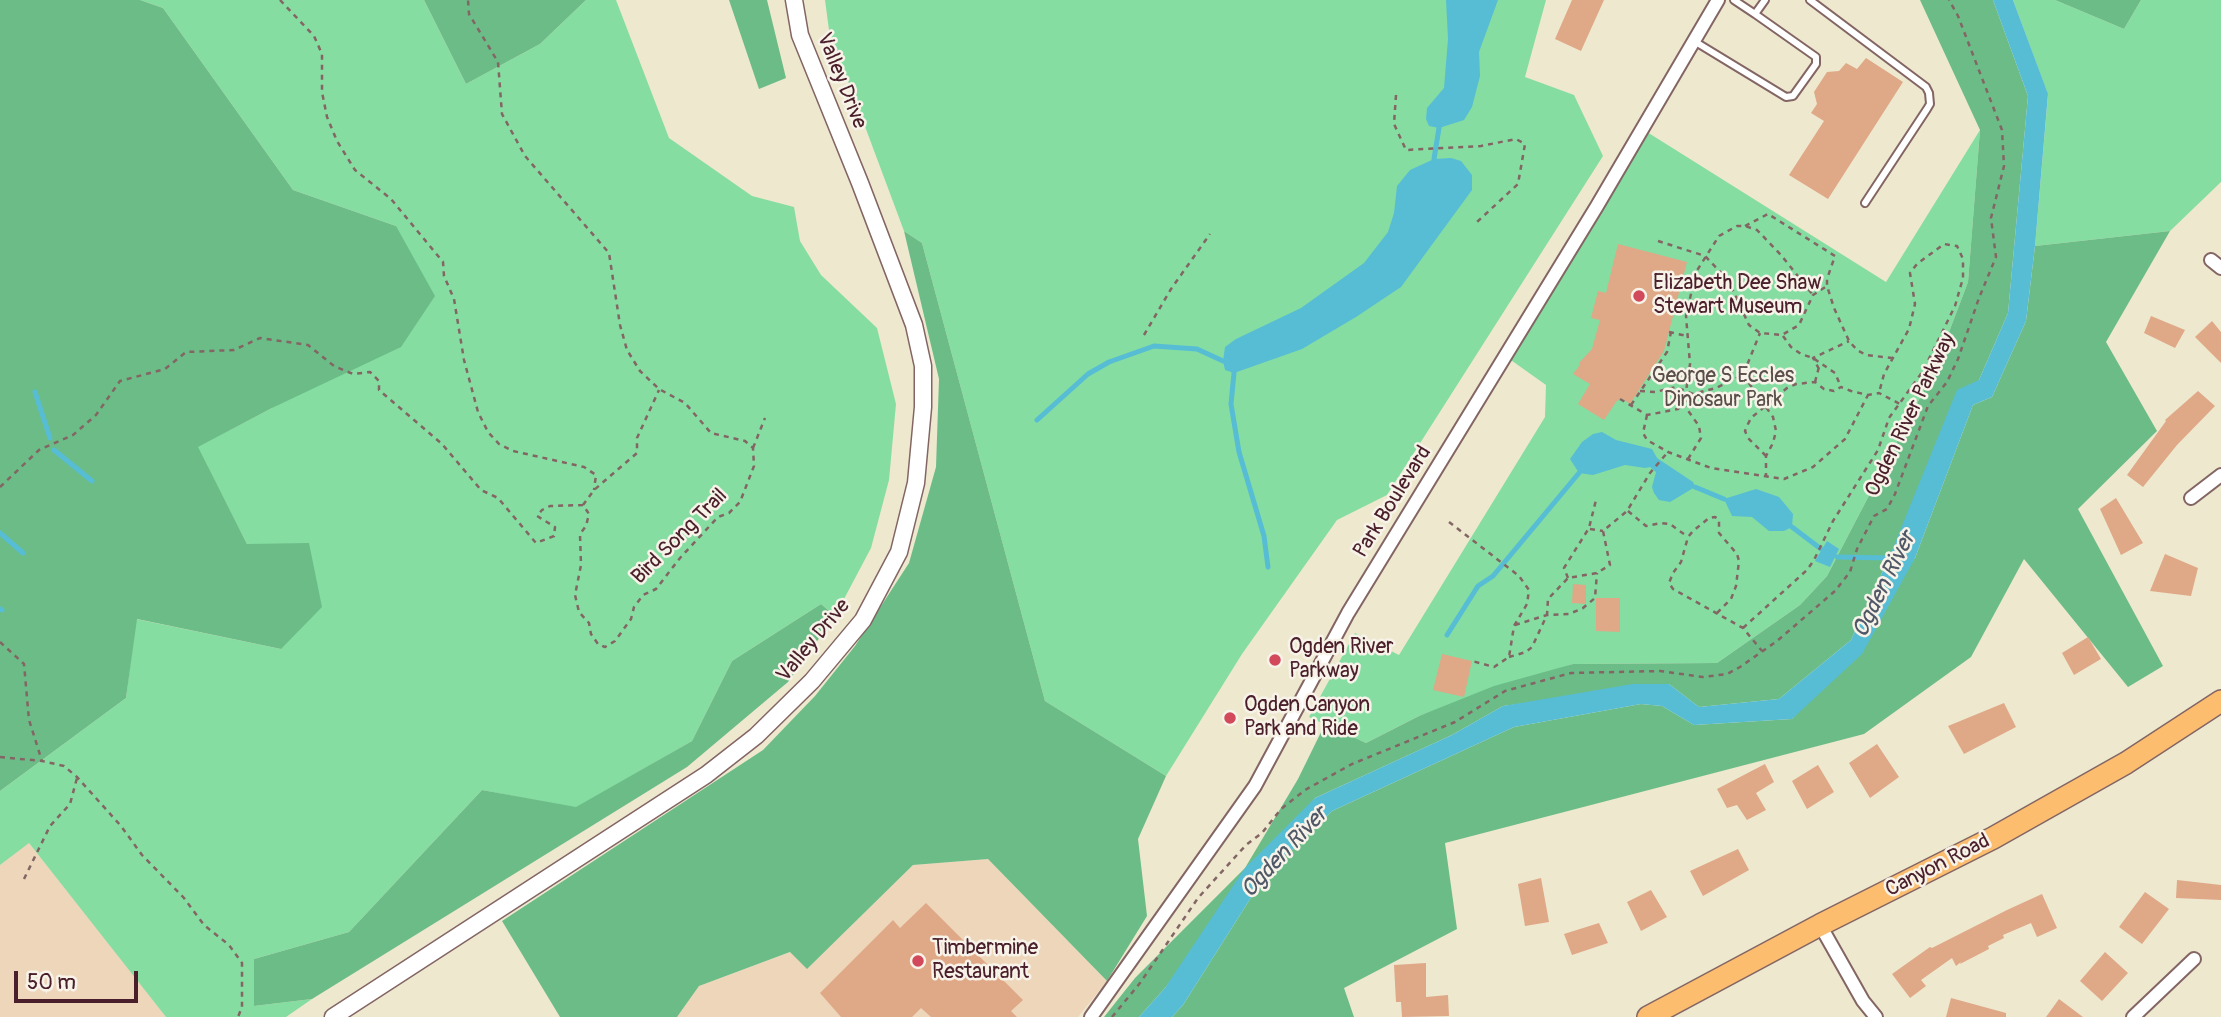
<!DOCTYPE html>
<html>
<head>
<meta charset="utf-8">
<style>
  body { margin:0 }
  #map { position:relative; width:2221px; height:1017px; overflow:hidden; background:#eee8cf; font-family:Pangolin,sans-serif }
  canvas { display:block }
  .scale { position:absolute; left:14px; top:971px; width:124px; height:32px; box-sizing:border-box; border:4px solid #4a1f2b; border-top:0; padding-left:9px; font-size:21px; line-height:24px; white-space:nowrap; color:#4a1f2b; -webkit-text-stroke:5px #f7f3e8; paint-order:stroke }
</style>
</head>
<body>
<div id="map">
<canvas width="2221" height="1017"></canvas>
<div class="scale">50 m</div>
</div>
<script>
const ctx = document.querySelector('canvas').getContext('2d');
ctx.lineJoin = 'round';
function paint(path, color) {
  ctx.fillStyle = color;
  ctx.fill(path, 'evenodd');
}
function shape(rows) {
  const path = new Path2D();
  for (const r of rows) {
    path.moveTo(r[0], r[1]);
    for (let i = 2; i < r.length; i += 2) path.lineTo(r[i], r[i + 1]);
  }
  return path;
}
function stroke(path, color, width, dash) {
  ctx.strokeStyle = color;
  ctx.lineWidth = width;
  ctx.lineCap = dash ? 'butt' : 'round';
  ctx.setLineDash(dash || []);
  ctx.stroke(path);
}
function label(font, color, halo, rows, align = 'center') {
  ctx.font = font + ' Pangolin,sans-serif';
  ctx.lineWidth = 5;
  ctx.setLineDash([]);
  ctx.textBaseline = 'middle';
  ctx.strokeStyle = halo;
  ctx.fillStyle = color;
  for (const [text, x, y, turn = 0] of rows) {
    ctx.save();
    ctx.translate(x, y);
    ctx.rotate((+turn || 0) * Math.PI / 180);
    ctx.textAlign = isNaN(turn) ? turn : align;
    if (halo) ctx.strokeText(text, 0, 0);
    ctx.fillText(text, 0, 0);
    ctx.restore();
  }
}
paint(shape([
  [28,842,108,942,166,1017,0,1017,0,865],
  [988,859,1107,981,1078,1017,677,1017,699,986,791,952,808,968,913,865]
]), '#eed6bb');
paint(shape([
  [140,0,424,0,466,84,540,44,586,0,616,0,669,138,752,196,794,207,800,241,821,275,877,328,896,404,889,480,871,548,835,616,821,604,732,661,692,741,576,808,482,790,349,932,254,959,254,1006,312,999,286,1017,166,1017,29,843,0,865,0,791,126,698,136,619,281,649,247,544,197,447,272,408,396,226,293,190,163,8],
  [825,0,1546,0,1525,77,1574,95,1603,156,1387,495,1337,520,1242,654,1166,776,1045,701,922,243,904,231,829,30],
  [2013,0,2055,0,2124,29,2141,0,2221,0,2221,182,2170,231,2035,246,2048,95],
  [1980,130,1968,282,1935,369,1827,576,1800,605,1717,663,1573,664,1419,716,1366,743,1309,717,1355,633,1399,655,1545,417,1546,385,1508,358,1647,132,1886,282]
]), '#85dda2');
paint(shape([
  [0,0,140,0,163,8,293,190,396,226,435,296,401,347,272,408,198,447,247,544,309,543,322,607,281,649,137,619,126,698,0,791],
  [424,0,586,0,540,44,466,84],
  [729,0,767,0,786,78,759,89],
  [1920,0,1993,0,2028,96,2008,313,1979,380,1889,558,1851,640,1779,699,1699,707,1669,684,1503,706,1452,735,1315,798,1165,988,1139,1017,1104,1017,1135,978,1245,868,1298,779,1325,724,1366,743,1419,716,1494,686,1573,664,1717,663,1800,605,1827,576,1935,369,1968,282,1980,130],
  [2055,0,2141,0,2124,29],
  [904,231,922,243,1045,701,1166,776,1138,839,1147,916,1107,981,988,859,913,865,807,969,790,952,699,986,677,1017,560,1017,502,921,763,750,815,696,855,646,909,563,936,467,939,379],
  [2170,231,2106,342,2157,431,2078,509,2163,666,2128,687,2024,559,1971,657,1864,734,1445,843,1457,929,1344,988,1354,1017,1172,1017,1183,1005,1264,877,1332,811,1514,727,1641,704,1662,706,1694,725,1792,719,1915,558,1973,405,1992,397,2026,321,2035,246],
  [821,604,835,616,788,682,687,767,312,999,254,1006,254,959,349,932,482,790,576,807,692,741,732,661]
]), '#6cbc88');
paint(shape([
  [1446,0,1498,0,1479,52,1480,76,1472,107,1464,120,1439,128,1429,126,1426,119,1427,108,1444,88,1448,39],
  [1993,0,2013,0,2048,94,2035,246,2026,321,1992,397,1973,405,1915,558,1862,654,1792,719,1694,725,1662,706,1641,704,1514,727,1332,811,1264,877,1183,1005,1172,1017,1139,1017,1165,988,1245,868,1315,798,1452,735,1503,706,1633,684,1669,684,1699,707,1779,699,1851,640,1889,558,1957,390,1979,380,2008,313,2028,96],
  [1451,158,1461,161,1472,175,1472,190,1401,287,1356,317,1302,349,1234,373,1225,370,1223,361,1225,347,1236,339,1301,308,1364,263,1388,232,1394,213,1397,186,1410,170,1434,159],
  [1602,432,1616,440,1652,449,1657,458,1693,482,1695,487,1670,502,1659,500,1654,493,1652,487,1656,472,1650,467,1645,468,1625,465,1593,475,1579,473,1570,459,1582,442,1593,434],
  [1756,489,1779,497,1793,514,1792,527,1784,531,1769,531,1752,517,1732,516,1724,499],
  [1827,541,1839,549,1830,567,1815,561]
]), '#57bdd4');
stroke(shape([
  [1434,159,1439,128],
  [1234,373,1231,404,1239,452,1264,536,1268,567],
  [35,392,50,438],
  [1037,420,1088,374,1109,362,1154,346,1197,349,1223,361],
  [54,450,92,481],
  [1695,487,1724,499],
  [1792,527,1821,549],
  [0,533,23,553],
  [1837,557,1889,558,1896,556],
  [0,609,2,610],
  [1447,635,1478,586,1493,576,1579,473]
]), '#57bdd4', 5);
paint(shape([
  [1572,0,1604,0,1581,51,1555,39],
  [1866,58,1903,82,1828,199,1789,175,1824,121,1811,113,1817,104,1814,92,1827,72,1839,71,1846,63,1857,69],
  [1618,244,1687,262,1664,351,1630,404,1621,398,1616,402,1604,420,1578,404,1590,384,1573,374,1580,365,1579,363,1592,349,1600,320,1591,318,1598,291,1606,293],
  [2151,316,2185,330,2175,348,2144,333],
  [2212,321,2221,332,2221,363,2195,337],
  [2198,391,2215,406,2177,445,2143,487,2127,475,2166,421,2165,420],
  [2116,498,2143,543,2121,555,2100,509],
  [2165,554,2198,568,2191,596,2150,591],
  [1573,584,1586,585,1586,604,1572,603],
  [1596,598,1620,598,1620,632,1596,631],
  [2088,637,2101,659,2074,675,2062,653],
  [1442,654,1472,661,1464,697,1433,690],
  [2004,703,2016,727,1964,754,1948,726],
  [1877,744,1899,777,1870,798,1849,763],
  [1765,764,1774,782,1756,793,1766,810,1747,820,1737,805,1727,808,1717,789],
  [1818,765,1834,792,1807,809,1792,781],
  [1738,849,1749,870,1703,896,1690,871],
  [1541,878,1549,922,1525,926,1518,884],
  [2177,880,2221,885,2221,900,2176,898],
  [1651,890,1667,917,1641,931,1627,902],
  [2145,892,2169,909,2142,944,2119,927],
  [2042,894,2057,928,2037,937,2031,923,2003,935,2004,938,1988,946,1989,949,1960,964,1961,962,1956,966,1952,958,1921,980,1926,986,1910,998,1892,974,1930,947,1932,948,2007,910],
  [926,903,1023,1000,1011,1011,1017,1017,931,1017,921,1008,912,1017,841,1017,820,993,893,920,900,928],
  [1599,923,1608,943,1572,955,1564,934],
  [2105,952,2128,973,2102,1001,2080,981],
  [1426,963,1426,997,1448,995,1449,1016,1402,1017,1401,1002,1396,1002,1394,965],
  [1951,998,2006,1013,2006,1017,1946,1017],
  [2059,999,2083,1017,2046,1017]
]), '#dfa887');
const service = shape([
  [1734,0,1755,14],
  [1810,0,1926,87,1929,93,1930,104,1927,109,1865,203],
  [1694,41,1786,97,1793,96,1816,64,1816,57,1755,14,1765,0]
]);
const minor = shape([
  [2211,260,2221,268],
  [2191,498,2221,475],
  [1820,925,1863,1001,1876,1017],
  [1091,1017,1255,786,1348,613,1597,206,1718,0],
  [2133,1017,2194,959]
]);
const tertiary = shape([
  [333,1017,706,775,756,736,812,681,863,620,899,552,916,483,923,407,923,366,914,325,860,183,800,35,794,0]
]);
const primary = shape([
  [1648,1017,1820,925,1993,838,2126,763,2221,701]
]);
stroke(service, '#836564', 10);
stroke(minor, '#836564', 16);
stroke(tertiary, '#836564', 19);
stroke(primary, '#836564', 24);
stroke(shape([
  [280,0,314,36,322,54,322,92,327,117,337,141,355,170,391,199,443,262,444,276,454,299,464,360,478,412,488,432,499,444,513,451,584,467,596,475,594,490],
  [1396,95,1394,124,1406,150,1481,146,1516,139,1525,144,1518,184,1477,222],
  [1745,226,1768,214,1835,256,1827,279,1827,286,1834,308,1849,341,1857,350,1866,355,1892,358],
  [1658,241,1705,256,1728,280,1749,325,1760,333,1782,335,1799,325,1813,295,1827,286],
  [1669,332,1687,336],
  [1144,335,1171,289,1210,234],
  [1783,336,1791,347,1801,354,1813,358,1835,373,1841,387],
  [1819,369,1813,358,1849,341],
  [1743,375,1773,417,1776,431,1773,443,1766,456,1766,477],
  [1815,382,1820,363],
  [1640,391,1655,392,1676,387,1693,394],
  [1620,399,1647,415,1678,409,1693,394,1716,388,1743,375,1760,333],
  [1631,405,1667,352,1671,332],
  [1647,415,1643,433,1647,440,1668,452,1711,468,1784,479,1813,467,1845,439,1868,395],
  [753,448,765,418],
  [1766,456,1748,438,1745,431,1748,424,1751,418,1787,388,1796,384,1815,382,1824,389,1834,391,1841,387,1851,391,1868,395,1879,393,1900,404],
  [1688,459,1701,438,1699,426,1684,405,1690,364,1686,316,1696,272,1719,236,1737,226,1745,226,1757,230,1781,255,1813,295],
  [0,487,39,450,73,435,96,415,120,381,165,369,186,352,234,350,260,338,308,345,334,366,353,374,370,372,379,381,379,390,442,444,481,490,498,498,536,543,554,536,555,527,537,516,542,510,550,506,583,505,589,514,586,526,580,534,581,565,575,595,579,612,589,623,591,634,598,644,605,647,615,641,631,619,634,607,643,595,656,589,680,558,718,517,729,513,740,502,754,466,753,448,745,441,711,433,685,403,659,389,640,371,627,350,620,325,609,253,525,156,502,114,498,62,469,14,468,0],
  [583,505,594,490,637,453,637,438,659,390],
  [1628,511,1646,526,1661,523,1670,524,1688,537],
  [1449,522,1519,576,1529,590,1527,604,1514,626,1509,657,1494,667,1472,661],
  [1590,529,1603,531],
  [1568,578,1564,568,1589,528,1596,500],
  [1717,613,1731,599,1736,586,1739,561,1737,554,1719,533,1719,520,1715,517,1709,518,1693,531,1688,537,1681,562,1673,573,1669,583,1673,589,1743,628,1762,651],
  [1515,625,1547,615,1569,614,1583,608,1595,598,1597,573],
  [1743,628,1807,570,1814,560,1833,521,1878,450,1889,418,1923,371,1955,306,1963,278,1963,259,1957,246,1944,244,1917,264,1910,273,1915,304,1909,329,1884,374,1879,393],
  [0,642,24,664,29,720,42,761],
  [1509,657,1526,652,1532,647,1547,615,1548,599,1568,578,1597,573,1610,565,1603,531,1627,511,1650,473,1667,453],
  [0,757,42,761,64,766,77,777,121,826,142,855,184,898,204,925,229,945,242,963,242,1007,238,1017],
  [24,879,50,826,70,804,77,778],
  [1112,1017,1140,983,1198,898,1246,845,1262,833,1281,809,1305,790,1352,764,1455,722,1505,691,1571,673,1660,671,1703,677,1727,674,1740,667,1777,641,1835,591,1850,572,1857,549,1874,516,1887,509,1895,494,1928,406,1947,382,1958,359,1979,298,1996,257,1991,218,2004,166,2002,130,1958,16,1949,0]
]), '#836564', 2.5, [5, 5]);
stroke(service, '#fff', 6);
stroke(minor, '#fff', 12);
stroke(tertiary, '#fff', 16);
stroke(primary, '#fcbd6f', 21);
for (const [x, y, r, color] of [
  [1639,296,7,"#d1495b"],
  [1275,660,7,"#d1495b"],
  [1230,718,7,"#d1495b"],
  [918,961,7,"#d1495b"]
]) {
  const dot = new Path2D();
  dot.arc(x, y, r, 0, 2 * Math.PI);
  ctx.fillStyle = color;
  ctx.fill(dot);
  stroke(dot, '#f7f3e8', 2.5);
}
label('21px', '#4a1f2b', '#f7f3e8', [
  ["Valley Drive",841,81,68],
  ["Ogden River Parkway",1911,415,-64],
  ["Park Boulevard",1393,502,-58],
  ["Bird Song Trail",680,537,-45],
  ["Valley Drive",814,641,-50],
  ["Canyon Road",1938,866,-27]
]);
label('21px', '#4a1f2b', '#f7f3e8', [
  ["Elizabeth Dee Shaw",1653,284],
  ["Stewart Museum",1653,308],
  ["Ogden River",1289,648],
  ["Parkway",1289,672],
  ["Ogden Canyon",1244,706],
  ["Park and Ride",1244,730],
  ["Timbermine",932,949],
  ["Restaurant",932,973]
], 'left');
label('21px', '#594e49', '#f7f3e8', [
  ["George S Eccles",1723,377],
  ["Dinosaur Park",1723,401]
]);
label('italic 23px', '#4f5666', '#f7f3e8', [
  ["Ogden River",1885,585,-64],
  ["Ogden River",1285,853,-47]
]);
</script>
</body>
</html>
